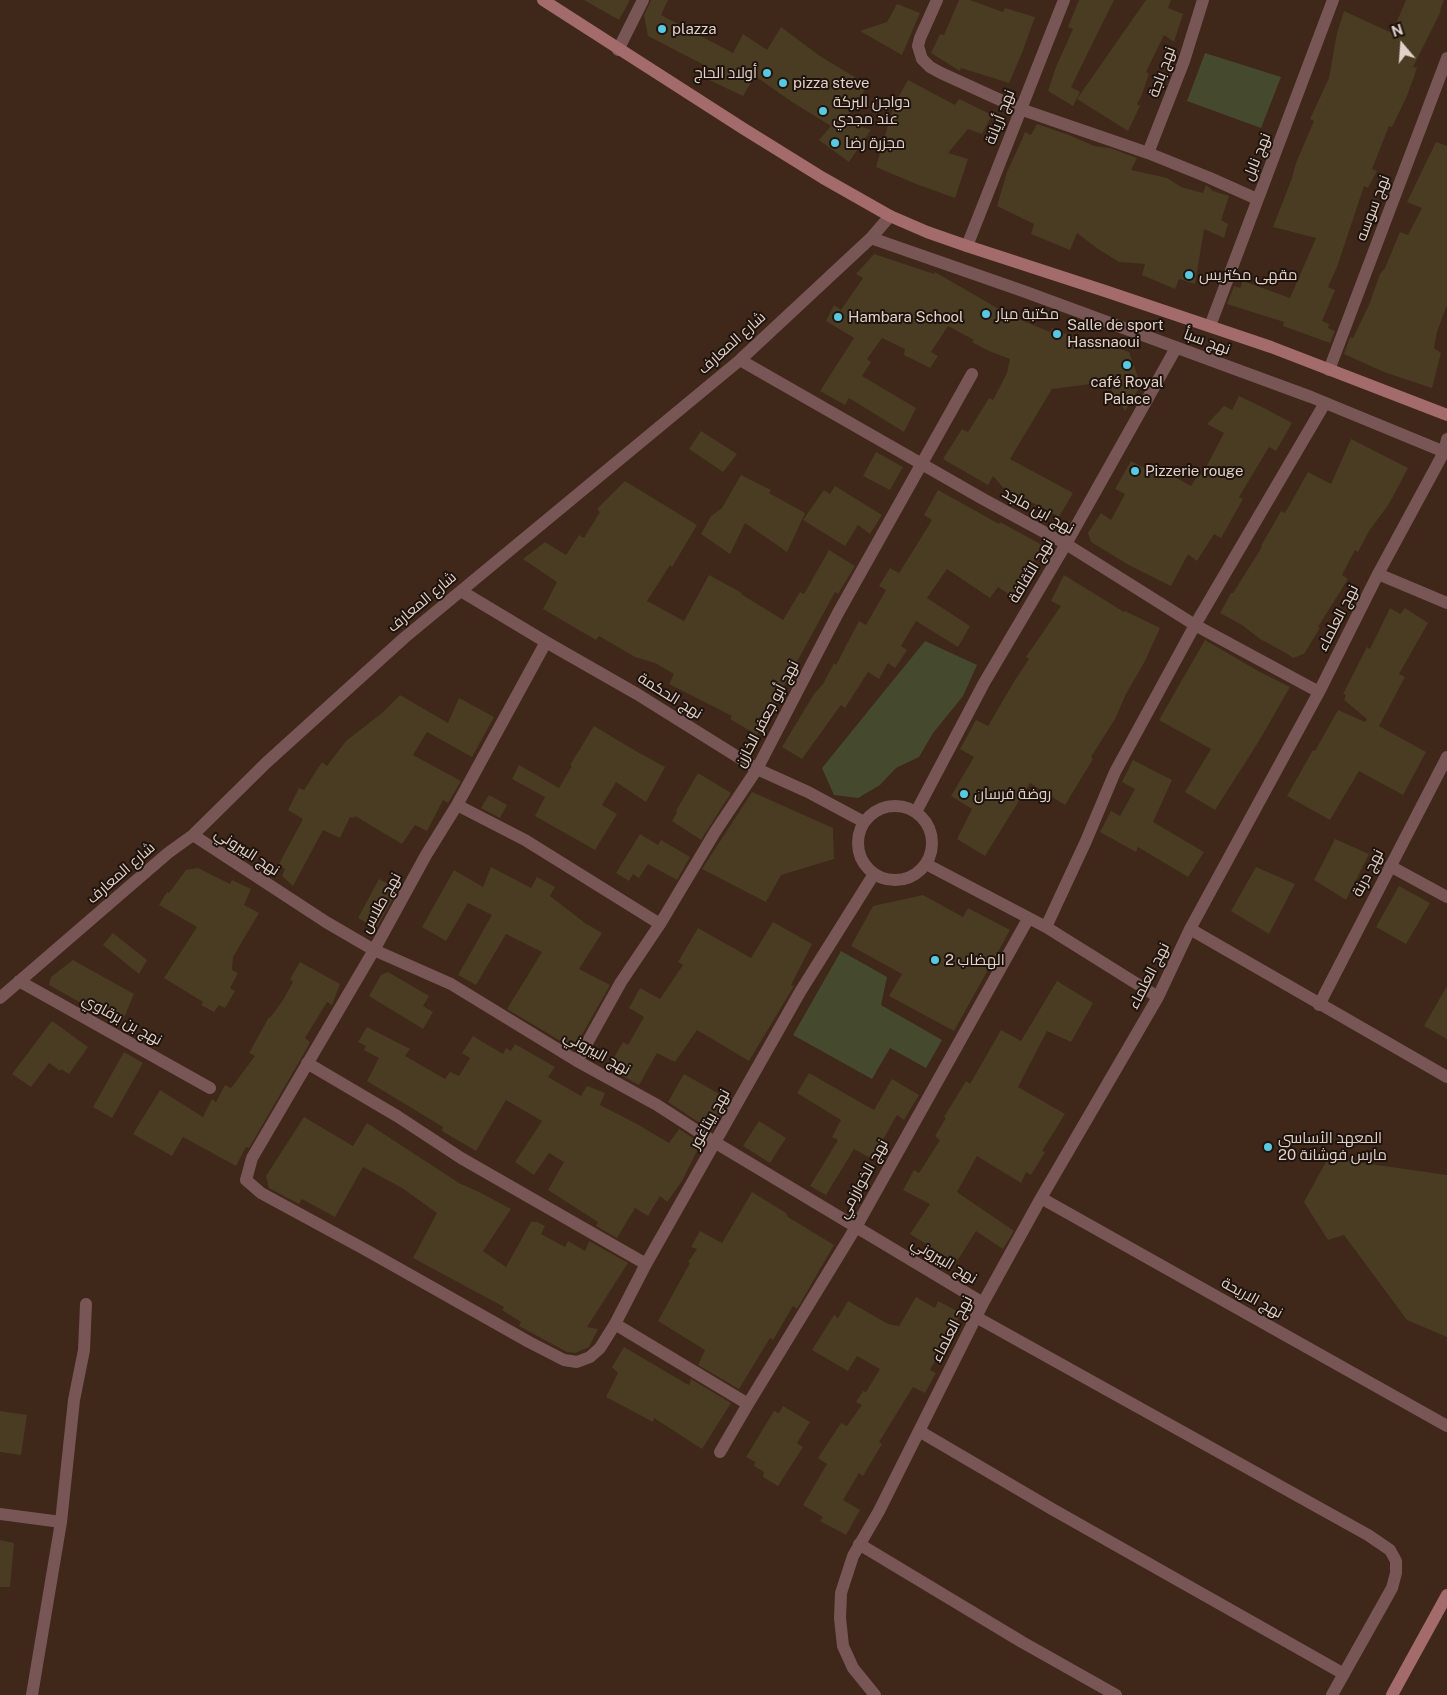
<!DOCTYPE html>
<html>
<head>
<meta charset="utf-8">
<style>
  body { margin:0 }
  #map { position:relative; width:1447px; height:1695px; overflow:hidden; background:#3f2719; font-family:"Public Sans",sans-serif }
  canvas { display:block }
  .north { position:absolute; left:1377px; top:20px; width:50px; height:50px; -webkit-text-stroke:4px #1e130d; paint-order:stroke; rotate:342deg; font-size:14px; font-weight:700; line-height:20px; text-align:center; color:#e1d1c8 }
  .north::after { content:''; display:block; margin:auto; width:18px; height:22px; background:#e1d1c8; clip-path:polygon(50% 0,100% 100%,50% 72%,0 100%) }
</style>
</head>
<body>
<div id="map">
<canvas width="1447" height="1695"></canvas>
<div class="north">N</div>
</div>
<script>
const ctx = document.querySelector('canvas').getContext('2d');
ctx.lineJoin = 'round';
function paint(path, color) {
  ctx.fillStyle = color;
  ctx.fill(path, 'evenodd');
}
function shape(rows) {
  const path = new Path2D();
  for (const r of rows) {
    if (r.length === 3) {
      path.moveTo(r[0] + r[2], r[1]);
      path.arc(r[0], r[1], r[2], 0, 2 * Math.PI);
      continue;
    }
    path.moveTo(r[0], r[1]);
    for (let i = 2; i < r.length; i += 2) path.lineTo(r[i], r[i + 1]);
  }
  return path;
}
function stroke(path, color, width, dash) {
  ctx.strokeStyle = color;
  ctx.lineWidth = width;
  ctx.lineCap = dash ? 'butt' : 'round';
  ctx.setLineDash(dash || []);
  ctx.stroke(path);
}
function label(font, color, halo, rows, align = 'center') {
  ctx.font = font + ' "Public Sans",Cairo,sans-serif';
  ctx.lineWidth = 4;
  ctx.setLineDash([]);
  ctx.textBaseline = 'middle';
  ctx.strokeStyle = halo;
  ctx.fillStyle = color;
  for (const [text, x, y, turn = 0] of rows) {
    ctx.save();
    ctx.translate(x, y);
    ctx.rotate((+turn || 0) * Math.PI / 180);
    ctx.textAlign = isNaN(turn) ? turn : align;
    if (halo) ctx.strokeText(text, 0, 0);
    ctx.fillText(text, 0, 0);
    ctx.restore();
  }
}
paint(shape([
  [1205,53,1281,77,1261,128,1187,101],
  [925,641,977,665,963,696,933,733,919,757,896,768,880,785,858,798,834,795,822,768],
  [841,951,887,977,881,1005,942,1040,926,1068,890,1048,872,1079,793,1035]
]), '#454a2f');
paint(shape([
  [584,0,630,0,619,20],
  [651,0,668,0,661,15,733,53,743,34,767,50,781,27,820,56,868,85,845,121,871,130,849,162,819,140,831,126,792,102,755,76,743,96,705,78,712,69,648,36,644,15],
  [959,0,970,0,1003,12,1005,8,1035,17,1022,53,1009,83,961,68,960,71,931,53,940,34,944,35],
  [1079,0,1114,0,1071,87,1080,92,1073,106,1048,91,1056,67,1073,29,1068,27],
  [1146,0,1171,0,1168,8,1183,14,1174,42,1164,35,1146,72,1149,74,1141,97,1137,104,1140,106,1128,131,1077,99],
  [1406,0,1444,0,1440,11,1441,11,1413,67,1417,68,1407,96,1392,127,1389,126,1372,169,1377,171,1368,188,1364,186,1337,267,1328,287,1335,290,1322,321,1329,324,1328,328,1335,331,1330,343,1283,326,1284,322,1227,304,1234,286,1240,288,1243,281,1290,298,1316,238,1273,227,1292,178,1296,163,1314,121,1310,119,1329,78,1337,33,1344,11,1392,33],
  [897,4,920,13,902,55,860,31,887,22],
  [908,80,955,105,959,99,992,115,982,134,968,129,948,153,968,159,955,198,916,184,876,167,894,105],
  [1037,124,1069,135,1094,146,1110,148,1137,158,1131,170,1167,178,1181,187,1203,193,1206,185,1213,191,1229,196,1221,220,1228,224,1224,238,1204,229,1195,284,1179,279,1175,289,1142,275,1145,264,1119,262,1098,249,1077,233,1070,250,1031,234,1034,224,997,206,1007,172,1020,144,1025,132,1031,135],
  [1436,142,1447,146,1447,305,1437,332,1434,348,1441,353,1432,388,1384,372,1344,354,1350,337,1353,338,1369,305,1380,274,1385,268,1400,232,1408,235,1422,208,1407,202],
  [874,254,934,274,935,272,1011,316,1050,332,1052,328,1099,348,1100,342,1129,352,1141,385,1125,411,1106,382,1052,389,1010,459,1073,493,1059,517,1018,495,1015,501,993,476,988,485,943,459,962,429,968,432,989,398,993,400,1007,373,1010,359,989,351,972,342,974,340,948,326,931,352,938,356,930,368,904,355,905,349,882,338,867,359,871,362,862,376,916,408,904,432,849,398,845,405,820,391,854,338,826,321,834,305,841,310,863,278,856,274],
  [1239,396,1264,408,1292,423,1276,451,1269,447,1239,497,1243,499,1221,538,1214,534,1197,561,1188,554,1171,586,1127,564,1091,542,1088,533,1101,513,1111,520,1125,494,1115,489,1131,461,1152,472,1157,467,1191,486,1199,473,1202,475,1224,433,1207,424,1224,406,1232,410],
  [701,431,737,454,723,472,689,449],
  [1351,439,1408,468,1389,504,1369,531,1358,552,1355,550,1342,575,1348,579,1318,627,1320,628,1304,654,1293,658,1286,653,1260,639,1242,625,1220,613,1231,593,1233,593,1262,547,1261,546,1281,511,1285,513,1308,472,1331,484],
  [876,452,903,467,890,490,863,476],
  [741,475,771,490,769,493,805,513,787,552,745,523,730,554,701,534,711,516,722,508],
  [625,481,697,525,672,567,670,565,647,601,684,621,709,575,742,593,741,594,783,620,800,592,804,594,829,550,855,566,838,594,835,592,757,735,730,719,732,716,669,684,674,674,655,663,635,657,599,636,596,640,543,609,557,582,523,559,545,542,566,555,579,535,584,538,600,512,597,509],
  [835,486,882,515,870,534,858,525,845,546,803,520,824,490,830,494],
  [938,490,999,524,1000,522,1042,545,1025,579,1013,597,998,587,990,598,947,569,927,598,970,626,958,647,916,621,901,646,907,650,895,668,888,663,879,679,868,672,845,708,841,705,802,759,782,747,814,694,823,684,834,663,836,665,859,621,866,625,886,590,879,586,890,568,899,573,911,554,932,520,924,515],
  [1064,575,1124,612,1125,611,1160,628,1145,661,1126,694,1115,719,1091,757,1093,759,1065,805,1030,783,985,856,957,839,972,809,951,796,974,757,960,749,976,720,988,726,1015,680,1029,659,1026,657,1061,606,1051,601],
  [1390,608,1400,614,1405,608,1428,623,1399,674,1405,677,1379,726,1426,752,1403,795,1359,771,1330,820,1287,796,1313,750,1315,751,1338,710,1365,722,1367,719,1344,700,1346,695,1343,694,1367,647,1370,649],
  [1205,640,1258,671,1290,687,1259,741,1215,810,1185,792,1211,749,1159,720],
  [400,695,448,723,459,698,494,717,472,757,427,732,413,755,461,781,448,803,443,800,427,831,415,825,402,844,355,816,354,818,350,817,340,838,323,830,293,886,282,876,285,869,279,864,303,819,288,810,299,788,304,790,322,762,327,766,346,741,382,713],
  [594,726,634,750,665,767,646,802,616,782,602,805,617,814,595,850,535,816,545,797,512,779,519,765,559,788,572,766,570,765],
  [1133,760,1172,780,1153,822,1204,852,1188,877,1138,847,1136,852,1100,832,1111,811,1120,816,1135,789,1122,782],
  [698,773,731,793,701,840,672,821,677,812,676,811],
  [752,792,833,828,834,859,781,875,766,902,702,869],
  [489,795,507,805,500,818,481,808],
  [640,834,658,845,661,840,690,857,677,880,648,864,639,878,633,874,629,881,616,873],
  [1335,839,1369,854,1346,900,1314,880],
  [491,867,531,888,537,877,555,887,550,896,585,923,602,933,579,969,610,985,574,1049,507,1009,542,952,506,934,476,985,458,975,492,915,468,903,446,941,422,927,454,870,483,887],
  [1256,867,1295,884,1269,934,1231,911],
  [198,868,230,884,232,880,251,889,244,905,259,913,233,957,232,970,238,973,230,988,235,991,225,1008,219,1005,214,1012,201,1005,203,1002,164,978,197,927,159,905,167,892,169,893,186,870],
  [379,879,398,889,376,929,358,918],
  [1399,886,1430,903,1406,944,1376,927],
  [923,895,963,917,968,908,1010,930,954,1031,889,996,902,974,851,946,873,906],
  [773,922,812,944,791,985,794,986,749,1061,697,1030,675,1062,657,1053,639,1085,608,1068,623,1042,628,1045,644,1017,629,1008,640,988,660,999,683,965,678,962,698,928,751,958],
  [113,933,147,960,139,974,103,945],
  [73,960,134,994,123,1020,113,1021,49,985,51,977],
  [300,962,340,984,332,1005,327,1002,305,1038,310,1042,306,1050,249,1148,246,1147,236,1166,183,1137,172,1156,133,1134,160,1090,203,1117,212,1099,216,1102,225,1085,231,1088,255,1056,249,1053,269,1017,270,1018,283,1000,293,982,290,979],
  [388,972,429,996,423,1006,433,1012,423,1029,369,996,381,975],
  [1057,981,1093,1003,1071,1042,1047,1031,1018,1087,1065,1114,1042,1151,1045,1152,1031,1175,1026,1172,1021,1183,977,1156,957,1192,1014,1231,1003,1249,976,1231,956,1263,910,1234,930,1204,903,1190,914,1170,919,1173,940,1140,935,1136,946,1118,944,1117,966,1081,970,1084,1001,1030,1021,1041],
  [1447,986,1447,1039,1424,1026],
  [52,1021,88,1047,69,1074,61,1069,60,1071,49,1063,31,1087,12,1074],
  [367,1027,410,1049,405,1056,445,1079,450,1072,459,1076,470,1058,462,1053,473,1036,503,1054,506,1048,511,1051,515,1044,555,1067,548,1077,581,1096,587,1086,605,1093,600,1105,637,1124,669,1143,679,1129,701,1143,682,1181,667,1202,660,1196,648,1216,635,1208,617,1238,596,1226,598,1222,548,1190,564,1162,549,1153,534,1175,515,1162,542,1121,506,1100,476,1151,442,1131,443,1127,367,1081,379,1058,364,1050,366,1046,358,1042],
  [124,1052,143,1063,112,1118,93,1107],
  [809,1073,874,1110,892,1079,919,1095,904,1120,897,1115,872,1159,854,1149,826,1195,810,1186,838,1140,832,1137,841,1120,797,1093],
  [684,1074,730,1100,712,1131,668,1102],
  [304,1117,353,1146,367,1123,459,1183,479,1192,511,1209,483,1251,506,1267,531,1222,537,1222,545,1226,541,1234,565,1247,568,1241,585,1251,589,1241,628,1263,587,1327,598,1329,589,1347,575,1353,567,1352,519,1326,521,1322,502,1310,504,1307,413,1258,437,1213,402,1188,363,1167,335,1217,302,1199,299,1204,269,1188,266,1176],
  [759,1121,786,1138,770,1163,743,1146],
  [1328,1158,1447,1175,1447,1337,1407,1320,1344,1235,1328,1240,1304,1202],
  [752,1192,786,1213,788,1217,834,1245,797,1309,793,1306,773,1340,770,1338,739,1389,698,1365,705,1350,658,1321,690,1263,688,1262,697,1249,691,1247,700,1231,722,1243],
  [916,1297,935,1308,938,1301,961,1313,930,1370,936,1373,925,1393,913,1387,879,1442,882,1444,863,1476,859,1473,843,1500,860,1510,846,1535,820,1521,823,1517,803,1505,827,1464,818,1458,841,1423,847,1426,862,1405,856,1402,863,1391,866,1392,880,1369,857,1356,848,1371,812,1350,834,1315,838,1318,848,1301,888,1324,899,1326],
  [624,1347,685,1383,689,1385,691,1379,731,1403,702,1449,654,1418,653,1422,606,1397,618,1373,612,1367],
  [783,1406,810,1422,797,1443,803,1447,778,1486,763,1477,764,1472,754,1466,755,1462,746,1457,774,1411,779,1413],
  [0,1411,27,1415,21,1455,0,1452],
  [0,1540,14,1543,10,1587,0,1587]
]), '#493c23');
stroke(shape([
  [937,0,920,38,918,46,922,59,930,67,941,73,1020,109,1148,153,1210,178,1257,199],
  [618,50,643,0],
  [1148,153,1184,61,1203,0],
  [890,216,871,238,1023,291,1311,397,1447,453],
  [967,246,1064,0],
  [1210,326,1333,0],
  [740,360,983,499,1066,544,1195,625,1319,692],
  [1329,370,1447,58],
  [1378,574,1447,603],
  [461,591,546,642,637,694,757,769,808,792,864,822],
  [546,642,457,805,426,855,374,950,252,1158,246,1180,261,1193,366,1250,529,1342,564,1360,577,1362,590,1357,600,1348,615,1324,646,1264,800,992,874,874],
  [457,805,525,840,660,924],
  [895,843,37],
  [916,812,984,683,1066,544,1176,348],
  [193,835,326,922,374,950,451,984,577,1061,657,1105,716,1143,983,1303],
  [926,864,1046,927,1158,997],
  [1390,866,1447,897],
  [1046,927,1086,841,1115,772,1195,625,1325,403],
  [1190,929,1447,1077],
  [19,981,210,1088],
  [0,998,168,853,193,835,266,763,404,638,740,360,871,238],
  [1319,1005,1447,757],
  [577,1061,621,982,660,924,715,832,757,769,838,613,972,374],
  [307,1063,397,1116,461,1158,646,1264],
  [1041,1198,1447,1426],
  [976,1317,1368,1535,1390,1550,1396,1561,1396,1573,1392,1588,1332,1695],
  [615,1324,748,1404],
  [919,1431,1052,1509,1344,1674],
  [720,1452,748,1404,856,1227,1028,919],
  [0,1514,61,1522],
  [859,1544,1022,1642,1116,1695],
  [32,1695,61,1522,74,1400,84,1350,86,1304],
  [875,1695,853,1668,843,1646,840,1618,841,1593,853,1556,879,1511,983,1303,1041,1198,1158,997,1190,929,1319,692,1378,574,1444,452,1447,439]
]), '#795656', 12);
stroke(shape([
  [543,0,744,129,823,178,890,216,927,232,967,246,1105,291,1271,347,1447,415],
  [1392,1695,1447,1595]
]), '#a36b6c', 12);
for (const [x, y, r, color] of [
  [662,29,5,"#57c9e2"],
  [767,73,5,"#57c9e2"],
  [783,83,5,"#57c9e2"],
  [823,111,5,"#57c9e2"],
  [835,143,5,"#57c9e2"],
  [1189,275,5,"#57c9e2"],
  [986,314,5,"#57c9e2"],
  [838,317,5,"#57c9e2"],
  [1057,334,5,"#57c9e2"],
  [1127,365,5,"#57c9e2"],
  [1135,471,5,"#57c9e2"],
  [964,794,5,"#57c9e2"],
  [935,960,5,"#57c9e2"],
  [1268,1147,5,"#57c9e2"]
]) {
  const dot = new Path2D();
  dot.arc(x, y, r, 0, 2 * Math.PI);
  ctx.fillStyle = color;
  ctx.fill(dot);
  stroke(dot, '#1e130d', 2);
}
label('15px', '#e1d1c8', '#1e130d', [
  ["plazza",672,29],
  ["أولاد الحاج",757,73,"right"],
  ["pizza steve",793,83],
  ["دواجن البركة",833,102],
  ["عند مجدي",833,119],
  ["مجزرة رضا",845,143],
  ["مقهى مكتريس",1199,275],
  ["مكتبة ميار",996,314],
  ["Hambara School",848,317],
  ["Salle de sport",1067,325],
  ["Hassnaoui",1067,342],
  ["café Royal",1127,382,"center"],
  ["Palace",1127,399,"center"],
  ["Pizzerie rouge",1145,471],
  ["روضة فرسان",974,794],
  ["الهضاب 2",945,960],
  ["المعهد الأساسي",1278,1138],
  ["20 مارس فوشانة",1278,1155]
], 'left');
label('15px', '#e1d1c8', '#1e130d', [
  ["نهج باجة",1162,72,-70],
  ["نهج أريانة",1000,117,-69],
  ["نهج نابل",1257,157,-68],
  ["نهج سوسه",1373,208,-69],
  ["نهج سبأ",1207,342,20],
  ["شارع المعارف",732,343,-42],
  ["نهج ابن ماجد",1038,511,29],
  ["نهج الثقافة",1031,571,-59],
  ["شارع المعارف",422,602,-40],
  ["نهج العلماء",1338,618,-63],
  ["نهج الحكمة",670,696,32],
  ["نهج أبو جعفر الخازن",767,714,-62],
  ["نهج البيروني",247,852,33],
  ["شارع المعارف",121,873,-41],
  ["نهج درنة",1368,873,-63],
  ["نهج طلاس",381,903,-61],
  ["نهج العلماء",1149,976,-63],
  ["نهج بن برقاوي",122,1020,29],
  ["نهج البيروني",597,1053,29],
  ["نهج بيتاغور",710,1119,-61],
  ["نهج الخوارزمي",863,1179,-61],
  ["نهج البيروني",944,1261,31],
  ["نهج الاريحة",1252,1298,29],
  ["نهج العلماء",952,1329,-63]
]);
</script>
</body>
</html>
